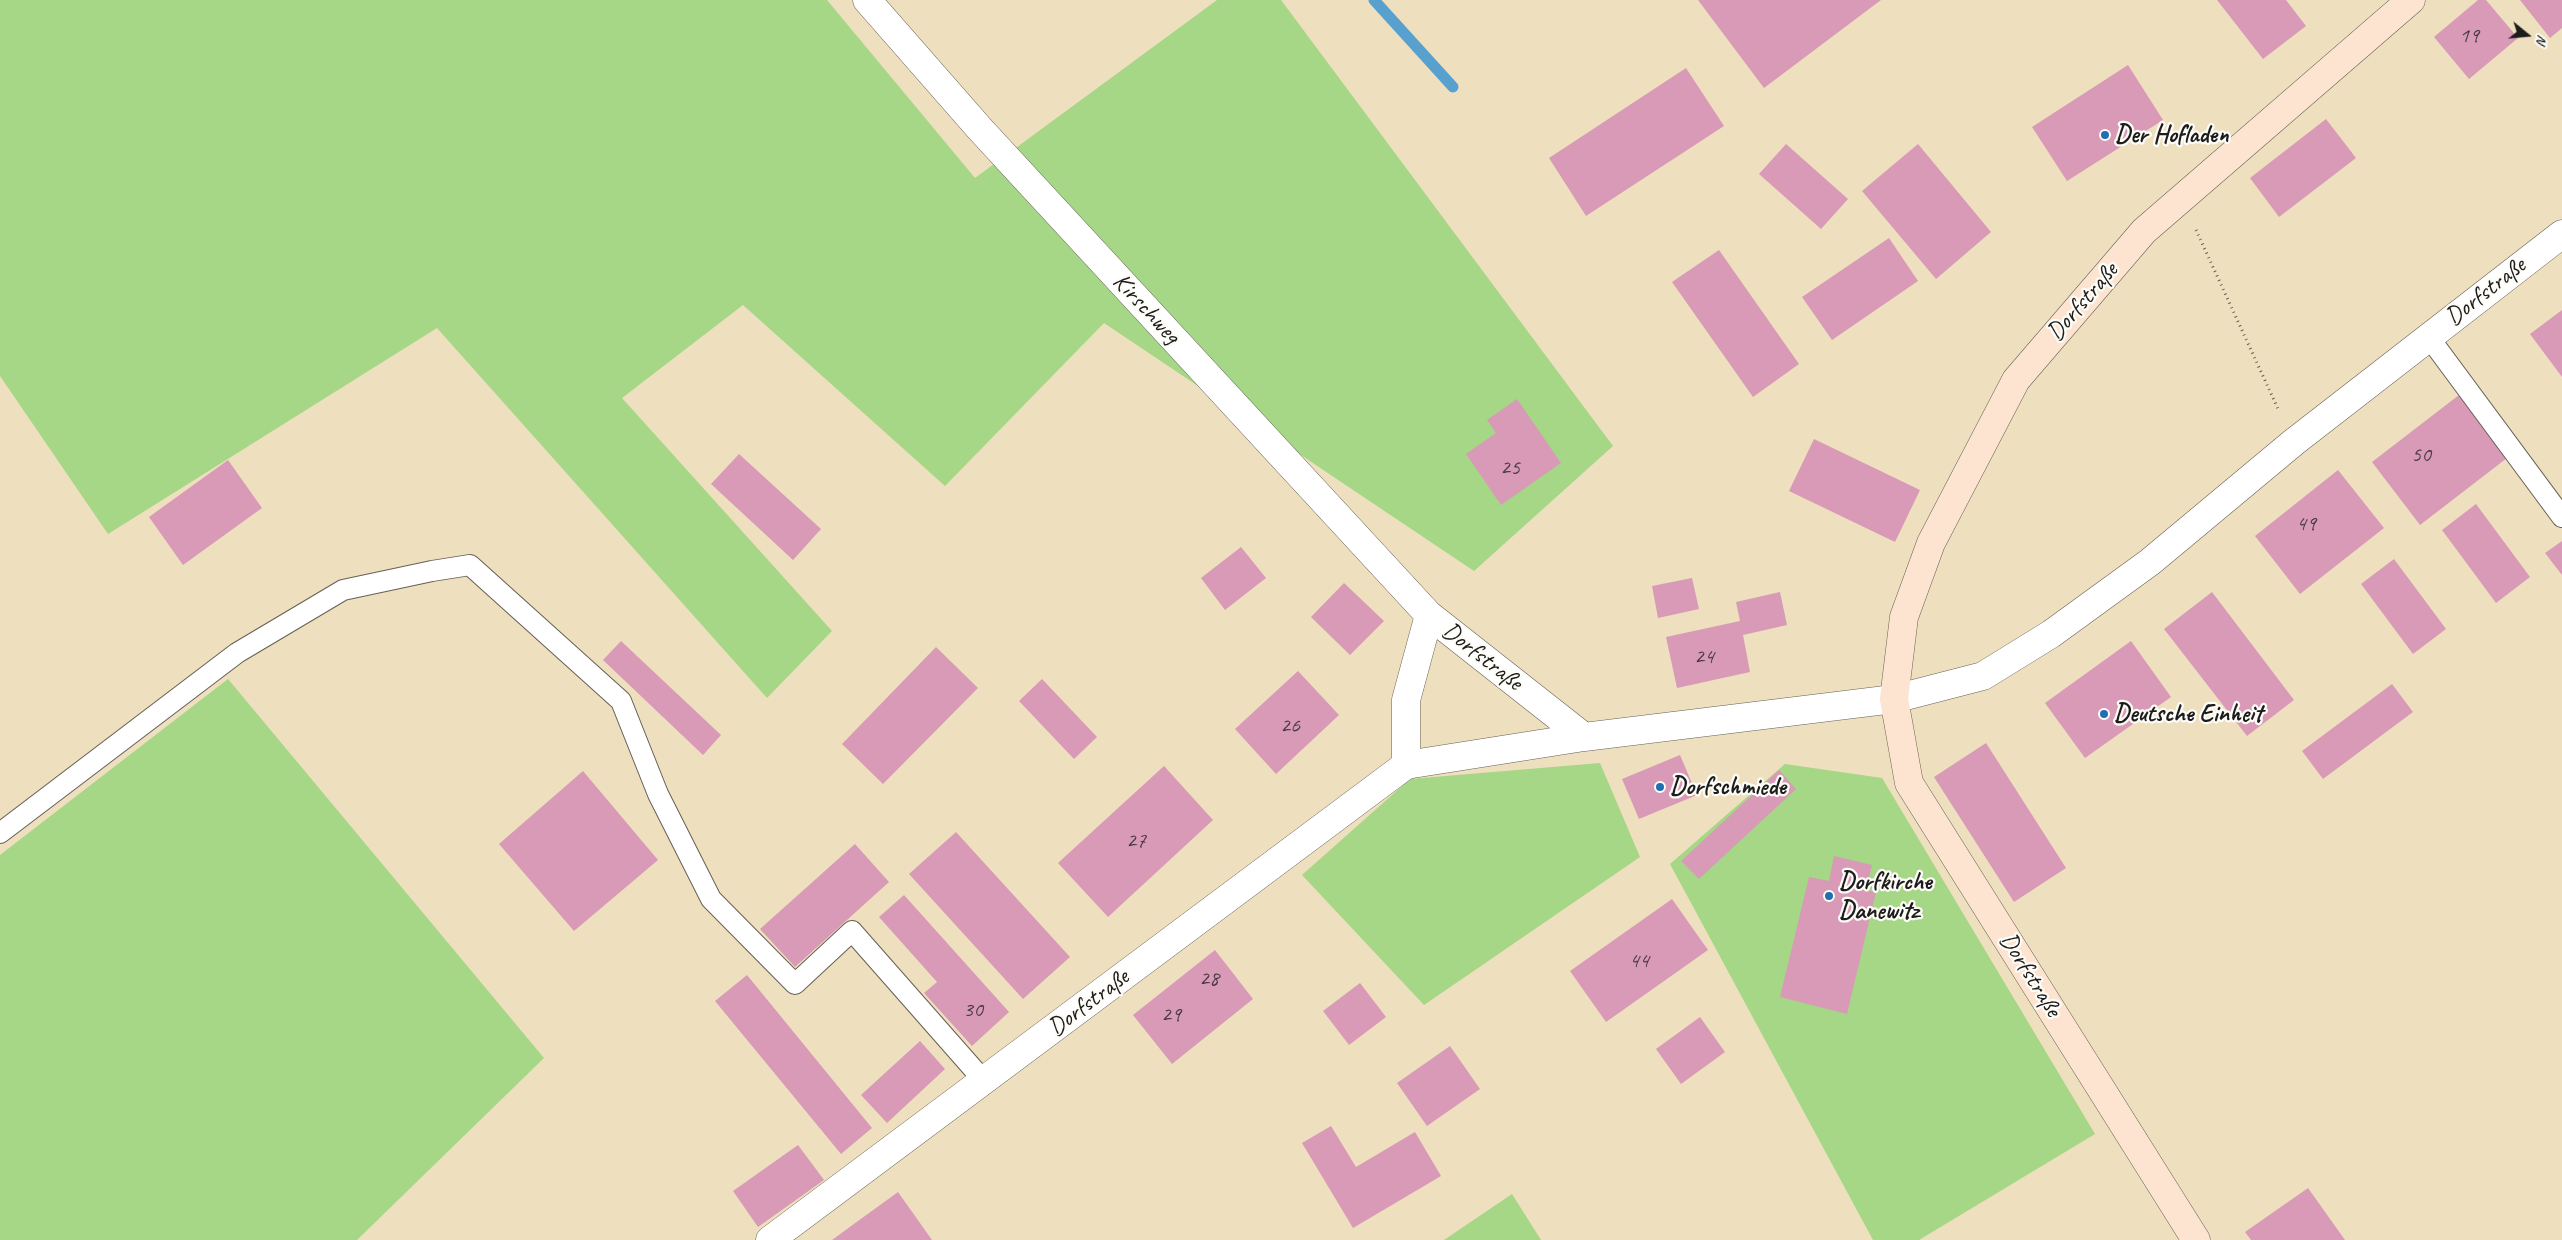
<!DOCTYPE html>
<html>
<head>
<meta charset="utf-8">
<style>
  body { margin:0 }
  #map { position:relative; width:2562px; height:1240px; overflow:hidden; background:#eedfbe; font-family:Caveat,sans-serif }
  canvas { display:block }
  .north { position:absolute; left:2502px; top:10px; width:50px; height:50px; -webkit-text-stroke:4px #fdfcf7; paint-order:stroke; rotate:107deg; font-size:14px; font-weight:700; line-height:20px; text-align:center; color:#1c1c1c }
  .north::after { content:''; display:block; margin:auto; width:18px; height:22px; background:#1c1c1c; clip-path:polygon(50% 0,100% 100%,50% 72%,0 100%) }
</style>
</head>
<body>
<div id="map">
<canvas width="2562" height="1240"></canvas>
<div class="north">N</div>
</div>
<script>
const ctx = document.querySelector('canvas').getContext('2d');
ctx.lineJoin = 'round';
function paint(path, color) {
  ctx.fillStyle = color;
  ctx.fill(path, 'evenodd');
}
function shape(rows) {
  const path = new Path2D();
  for (const r of rows) {
    path.moveTo(r[0], r[1]);
    for (let i = 2; i < r.length; i += 2) path.lineTo(r[i], r[i + 1]);
  }
  return path;
}
function stroke(path, color, width, dash) {
  ctx.strokeStyle = color;
  ctx.lineWidth = width;
  ctx.lineCap = dash ? 'butt' : 'round';
  ctx.setLineDash(dash || []);
  ctx.stroke(path);
}
function label(font, color, halo, rows, align = 'center') {
  ctx.font = font + ' Caveat,sans-serif';
  ctx.lineWidth = 4.5;
  ctx.setLineDash([]);
  ctx.textBaseline = 'middle';
  ctx.strokeStyle = halo;
  ctx.fillStyle = color;
  for (const [text, x, y, turn = 0] of rows) {
    ctx.save();
    ctx.translate(x, y);
    ctx.rotate((+turn || 0) * Math.PI / 180);
    ctx.textAlign = isNaN(turn) ? turn : align;
    if (halo) ctx.strokeText(text, 0, 0);
    ctx.fillText(text, 0, 0);
    ctx.restore();
  }
}
paint(shape([
  [0,0,827,0,975,178,1217,0,1281,0,1613,446,1474,571,1104,323,945,486,743,305,622,398,832,631,767,698,437,328,108,534,0,376],
  [228,679,544,1058,357,1240,0,1240,0,855],
  [1600,763,1640,857,1424,1005,1302,875,1410,779],
  [1785,764,1882,778,2095,1134,1919,1240,1873,1240,1670,864],
  [1512,1194,1541,1240,1444,1240]
]), '#a5d786');
stroke(shape([
  [1374,0,1453,87]
]), '#58a1cf', 11);
paint(shape([
  [1698,0,1881,0,1764,88],
  [2217,0,2286,0,2306,26,2263,59],
  [2478,0,2486,0,2518,38,2469,79,2434,37],
  [2520,0,2562,0,2562,28,2550,38],
  [2128,65,2163,120,2067,181,2032,127],
  [1686,68,1724,126,1586,216,1549,158],
  [2326,119,2356,158,2279,217,2250,178],
  [1786,144,1848,199,1821,229,1759,174],
  [1918,144,1991,232,1936,279,1862,191],
  [1889,238,1918,281,1832,340,1802,297],
  [1719,250,1799,364,1753,397,1672,282],
  [2562,310,2562,377,2530,334],
  [2459,395,2507,458,2420,525,2372,462],
  [1517,399,1561,463,1501,505,1466,454,1496,433,1487,420],
  [1814,439,1920,490,1895,542,1789,491],
  [739,454,821,529,793,560,711,484],
  [228,460,262,508,183,565,149,517],
  [2338,470,2384,528,2300,594,2255,536],
  [2476,504,2530,577,2496,603,2442,530],
  [2562,541,2562,575,2545,553],
  [1241,547,1266,578,1225,610,1201,578],
  [2394,559,2446,629,2413,654,2361,584],
  [1692,578,1699,609,1658,618,1652,586],
  [1344,583,1384,621,1350,655,1311,617],
  [1780,592,1787,625,1743,635,1750,672,1677,688,1666,637,1740,621,1736,602],
  [2212,592,2294,700,2247,736,2164,629],
  [621,641,721,735,703,755,603,660],
  [2131,641,2171,697,2085,758,2045,703],
  [936,647,978,688,883,784,842,744],
  [1298,671,1339,715,1276,774,1235,729],
  [1042,679,1097,737,1074,759,1019,701],
  [2392,684,2413,712,2323,779,2302,751],
  [1986,743,2066,868,2014,902,1934,777],
  [1680,755,1697,795,1639,819,1622,779],
  [1164,766,1213,820,1108,917,1058,863],
  [1779,770,1796,789,1699,879,1681,861],
  [583,771,658,860,574,931,499,844],
  [956,832,1070,957,1023,999,909,874],
  [855,844,889,882,795,967,760,929],
  [1834,856,1872,865,1866,890,1876,892,1847,1014,1780,997,1809,877,1829,881],
  [904,895,1009,1012,972,1046,924,993,937,982,879,917],
  [1672,899,1708,950,1606,1022,1570,971],
  [1215,950,1253,999,1172,1064,1133,1015],
  [747,975,872,1128,841,1154,715,1001],
  [1360,983,1386,1017,1349,1045,1323,1011],
  [1700,1017,1725,1052,1681,1084,1656,1049],
  [920,1041,945,1069,887,1123,861,1095],
  [1450,1046,1480,1089,1427,1126,1397,1083],
  [1331,1126,1356,1167,1415,1132,1441,1176,1353,1228,1302,1143],
  [798,1145,824,1180,758,1227,733,1191],
  [2308,1188,2345,1240,2251,1240,2245,1232],
  [898,1192,932,1240,832,1240,847,1229]
]), '#d89ab7');
const lane = shape([
  [2428,336,2562,517],
  [0,833,237,653,343,590,432,571,470,565,621,701,658,794,711,899,795,984,852,931,984,1081]
]);
const street = shape([
  [867,0,980,129,1429,615,1584,737],
  [1406,765,1406,700,1429,615],
  [770,1240,1406,765,1584,737,1894,699,1983,676,2051,634,2150,562,2294,442,2562,234]
]);
const secondary = shape([
  [2196,1240,1909,783,1894,699,1904,617,1931,543,2016,380,2144,231,2411,0]
]);
stroke(lane, '#666055', 22);
stroke(street, '#666055', 29);
stroke(secondary, '#666055', 29);
stroke(shape([
  [2196,230,2279,411]
]), '#666055', 3, [1, 4]);
stroke(lane, '#fff', 20);
stroke(street, '#fff', 28);
stroke(secondary, '#fde4d1', 28);
for (const [x, y, r, color] of [
  [2105,135,5,"#1f6fb2"],
  [2104,714,5,"#1f6fb2"],
  [1660,787,5,"#1f6fb2"],
  [1829,896,5,"#1f6fb2"]
]) {
  const dot = new Path2D();
  dot.arc(x, y, r, 0, 2 * Math.PI);
  ctx.fillStyle = color;
  ctx.fill(dot);
  stroke(dot, '#fdfcf7', 2);
}
label('22px', '#4b3c43', null, [
  ["19",2469,36],
  ["50",2421,455],
  ["25",1510,468],
  ["49",2306,524],
  ["24",1704,657],
  ["26",1290,726],
  ["27",1136,841],
  ["44",1639,961],
  ["28",1209,979],
  ["30",973,1010],
  ["29",1171,1015]
]);
label('bold 25px', '#1c1c1c', '#fdfcf7', [
  ["Der Hofladen",2115,135],
  ["Deutsche Einheit",2114,714],
  ["Dorfschmiede",1670,787],
  ["Dorfkirche",1839,882],
  ["Danewitz",1839,911]
], 'left');
label('25px', '#1c1c1c', '#fdfcf7', [
  ["Dorfstraße",2486,292,-38],
  ["Dorfstraße",2083,302,-49],
  ["Kirschweg",1146,309,47],
  ["Dorfstraße",1482,657,38],
  ["Dorfstraße",2030,975,58],
  ["Dorfstraße",1089,1003,-37]
]);
</script>
</body>
</html>
